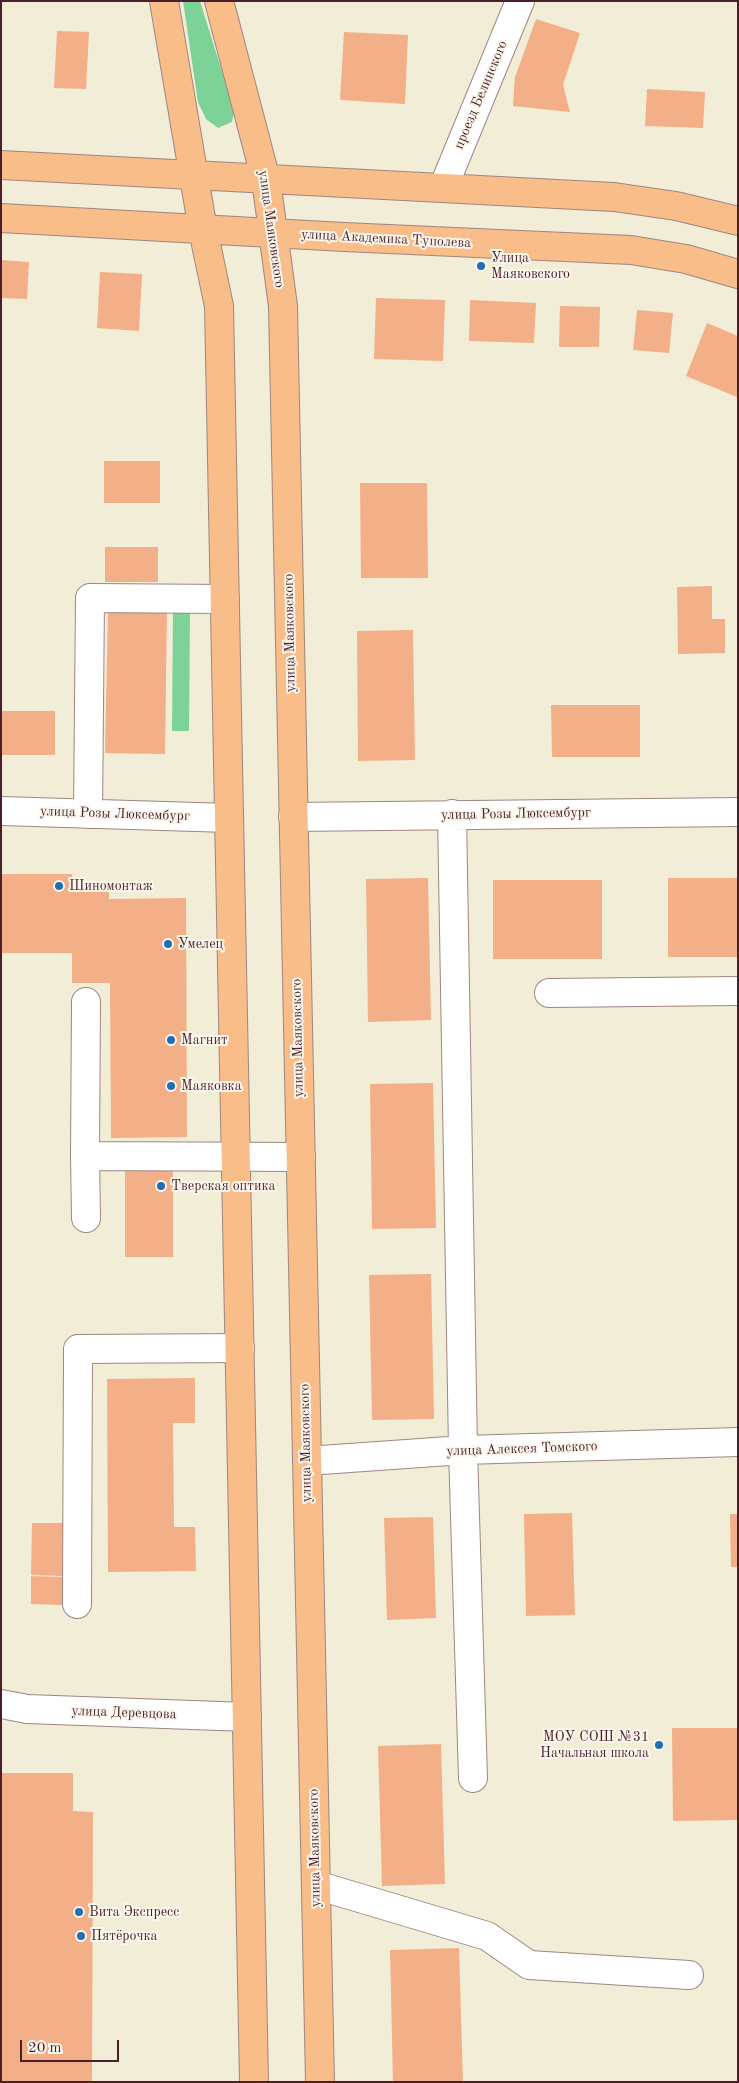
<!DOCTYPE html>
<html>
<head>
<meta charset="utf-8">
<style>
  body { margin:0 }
  #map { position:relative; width:739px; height:2083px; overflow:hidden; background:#f2edd7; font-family:"Old Standard TT",serif }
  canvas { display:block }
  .frame { position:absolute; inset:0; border:2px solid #4a1f2b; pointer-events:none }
  .scale { position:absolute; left:20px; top:2040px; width:99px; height:22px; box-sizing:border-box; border:2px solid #4a1f2b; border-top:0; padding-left:6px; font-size:15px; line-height:18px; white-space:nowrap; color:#4a1f2b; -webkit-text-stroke:4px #fbf7ec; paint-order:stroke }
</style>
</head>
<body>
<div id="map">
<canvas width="739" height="2083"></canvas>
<div class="frame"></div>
<div class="scale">20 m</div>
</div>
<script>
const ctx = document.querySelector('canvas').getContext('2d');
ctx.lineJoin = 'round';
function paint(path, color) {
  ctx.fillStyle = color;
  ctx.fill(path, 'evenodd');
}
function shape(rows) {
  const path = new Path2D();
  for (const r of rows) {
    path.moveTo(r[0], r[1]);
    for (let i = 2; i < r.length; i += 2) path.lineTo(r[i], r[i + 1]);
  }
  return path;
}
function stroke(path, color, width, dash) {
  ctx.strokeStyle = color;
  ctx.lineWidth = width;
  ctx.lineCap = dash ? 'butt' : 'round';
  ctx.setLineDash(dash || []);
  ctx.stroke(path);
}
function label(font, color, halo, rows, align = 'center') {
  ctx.font = font + ' "Old Standard TT",serif';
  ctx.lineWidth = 4;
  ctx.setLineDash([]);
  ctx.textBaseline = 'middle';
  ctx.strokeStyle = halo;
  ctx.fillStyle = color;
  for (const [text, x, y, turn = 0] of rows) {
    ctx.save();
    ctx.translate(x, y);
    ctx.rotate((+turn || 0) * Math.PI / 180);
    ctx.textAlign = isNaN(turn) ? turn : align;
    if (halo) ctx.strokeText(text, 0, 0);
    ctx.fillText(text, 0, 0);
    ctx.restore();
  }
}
paint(shape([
  [183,1,200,1,234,110,232,122,218,128,206,119,198,102],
  [173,609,190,609,189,731,172,731]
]), '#7cd297');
paint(shape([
  [536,19,580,33,563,85,570,112,513,106,515,77],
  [57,31,89,32,86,89,54,88],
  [344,32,408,35,405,104,340,100],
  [647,89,705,92,703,128,645,126],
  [1,260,29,262,27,299,1,298],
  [100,272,142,274,139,331,97,328],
  [376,298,445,300,443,361,374,359],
  [470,300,536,303,534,343,469,341],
  [560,306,600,307,599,347,559,347],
  [637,310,673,313,669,353,633,350],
  [707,323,738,336,737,397,686,376],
  [104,461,160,461,160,503,104,503],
  [360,483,427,483,428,578,361,578],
  [105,547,158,547,158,582,105,582],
  [712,586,712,619,725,619,725,653,678,654,677,587],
  [108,607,167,608,165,754,105,753],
  [413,630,415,760,358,761,357,631],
  [551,705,640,705,640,757,552,757],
  [1,711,55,711,55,755,1,755],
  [1,874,72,874,72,882,109,882,109,899,186,898,187,1137,111,1138,110,983,72,983,72,953,1,953],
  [428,878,431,1020,368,1022,366,879],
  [668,878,738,878,738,957,668,957],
  [493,880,602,880,602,959,493,959],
  [433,1083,436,1228,372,1229,370,1084],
  [125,1166,173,1166,173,1257,125,1257],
  [431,1274,434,1419,372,1420,369,1275],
  [195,1378,195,1423,173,1423,174,1527,195,1527,196,1571,108,1572,107,1379],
  [572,1513,575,1615,526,1616,524,1514],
  [730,1514,738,1514,738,1567,731,1567],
  [433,1517,436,1618,387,1620,384,1518],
  [32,1523,63,1523,62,1576,31,1575],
  [31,1576,62,1577,62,1605,31,1604],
  [672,1728,738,1728,738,1820,673,1821],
  [441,1744,445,1884,382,1886,378,1746],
  [1,1773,73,1773,73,1811,93,1812,92,2082,1,2082],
  [459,1948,463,2082,393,2082,390,1950]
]), '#f3af87');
const minor = shape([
  [443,188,520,1],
  [1,811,229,818],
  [88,814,90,598,225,599],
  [452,814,463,1450,473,1778],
  [293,817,738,812],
  [549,993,738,991],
  [86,1002,85,1156,301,1157],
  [85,1156,86,1218],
  [307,1461,463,1450,738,1442],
  [77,1604,78,1349,240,1348],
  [1,1704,27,1709,247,1717],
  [316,1885,487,1936,529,1965,689,1975]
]);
const major = shape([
  [164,1,203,230,219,306,254,2082],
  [219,1,266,180,283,306,320,2082],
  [1,165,614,197,676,206,738,221],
  [1,218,344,237,631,250,686,259,738,274]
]);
stroke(minor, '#9e8681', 30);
stroke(major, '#9e8681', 30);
stroke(minor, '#fff', 28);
stroke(major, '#f8bd88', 28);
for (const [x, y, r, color] of [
  [481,266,5,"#1f6fb2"],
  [59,886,5,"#1f6fb2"],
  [168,944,5,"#1f6fb2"],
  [171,1040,5,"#1f6fb2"],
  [171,1086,5,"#1f6fb2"],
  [161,1186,5,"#1f6fb2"],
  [659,1745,5,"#1f6fb2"],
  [79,1912,5,"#1f6fb2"],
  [81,1936,5,"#1f6fb2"]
]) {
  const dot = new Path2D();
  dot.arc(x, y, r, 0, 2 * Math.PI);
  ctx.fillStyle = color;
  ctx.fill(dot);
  stroke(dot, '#fbf7ec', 2);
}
label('14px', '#4a1f2b', '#fbf7ec', [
  ["проезд Белинского",481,95,-67],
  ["улица Маяковского",271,229,82],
  ["улица Академика Туполева",386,239,3],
  ["улица Маяковского",290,633,-91],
  ["улица Розы Люксембург",115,814,2],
  ["улица Розы Люксембург",516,814,-1],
  ["улица Маяковского",298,1038,-91],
  ["улица Маяковского",306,1443,-91],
  ["улица Алексея Томского",522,1449,-2],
  ["улица Деревцова",124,1713,2],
  ["улица Маяковского",315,1848,-91]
]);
label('14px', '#4a1f2b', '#fbf7ec', [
  ["Улица",491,258],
  ["Маяковского",491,274],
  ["Шиномонтаж",69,886],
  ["Умелец",178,944],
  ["Магнит",181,1040],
  ["Маяковка",181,1086],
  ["Тверская оптика",171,1186],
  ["МОУ СОШ №31",649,1737,"right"],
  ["Начальная школа",649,1753,"right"],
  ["Вита Экспресс",89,1912],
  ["Пятёрочка",91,1936]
], 'left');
</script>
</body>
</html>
